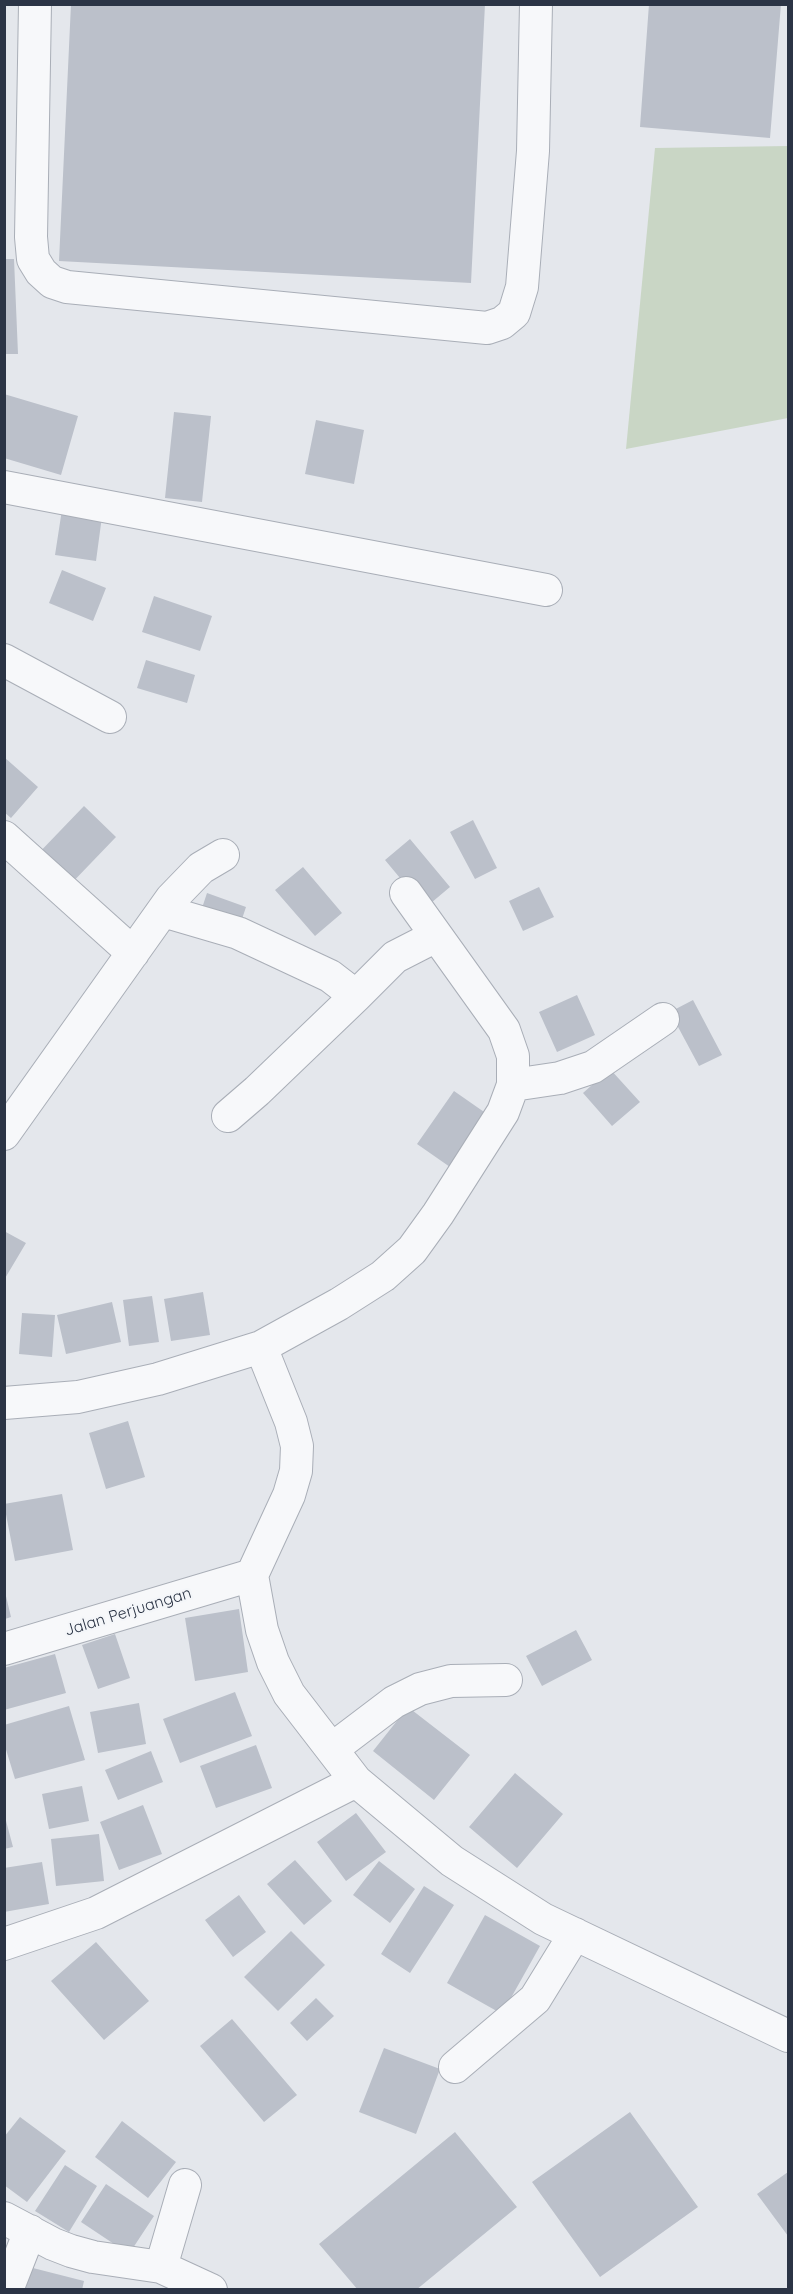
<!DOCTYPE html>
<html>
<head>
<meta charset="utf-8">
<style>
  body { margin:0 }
  #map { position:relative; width:793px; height:2294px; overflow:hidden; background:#e4e7ec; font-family:Quicksand,sans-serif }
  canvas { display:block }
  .frame { position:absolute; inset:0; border:6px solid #2b3445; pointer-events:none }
</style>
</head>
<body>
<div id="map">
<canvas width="793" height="2294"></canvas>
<div class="frame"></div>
</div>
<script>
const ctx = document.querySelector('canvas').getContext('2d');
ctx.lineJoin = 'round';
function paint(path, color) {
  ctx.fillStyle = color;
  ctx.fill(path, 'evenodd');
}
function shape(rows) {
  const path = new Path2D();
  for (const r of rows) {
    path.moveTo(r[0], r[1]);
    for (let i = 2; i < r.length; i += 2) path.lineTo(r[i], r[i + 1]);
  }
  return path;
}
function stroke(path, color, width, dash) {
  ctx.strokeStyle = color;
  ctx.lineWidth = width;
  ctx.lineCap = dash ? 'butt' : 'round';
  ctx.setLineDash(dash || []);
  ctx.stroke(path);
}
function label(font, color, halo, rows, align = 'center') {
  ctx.font = font + ' Quicksand,sans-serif';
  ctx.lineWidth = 4.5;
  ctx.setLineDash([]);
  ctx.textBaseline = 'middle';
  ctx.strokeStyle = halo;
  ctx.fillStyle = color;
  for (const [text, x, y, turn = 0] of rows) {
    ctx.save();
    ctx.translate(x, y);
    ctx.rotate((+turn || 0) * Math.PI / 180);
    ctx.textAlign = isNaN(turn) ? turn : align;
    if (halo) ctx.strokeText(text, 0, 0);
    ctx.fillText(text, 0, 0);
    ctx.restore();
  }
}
paint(shape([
  [788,146,788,418,626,449,655,148]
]), '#c9d6c5');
paint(shape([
  [71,4,485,4,471,283,59,261],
  [649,4,781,4,770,138,640,127],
  [4,259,14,259,18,354,4,354],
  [4,394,78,416,61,475,4,458],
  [174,412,211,416,202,502,165,498],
  [316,420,364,430,354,484,305,474],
  [63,503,103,509,96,561,55,555],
  [62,570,106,588,93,621,49,603],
  [154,596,212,616,200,651,142,632],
  [146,660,195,675,187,703,137,688],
  [4,757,38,787,11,818,4,812],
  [84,806,116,837,66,889,34,858],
  [473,820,497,868,475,879,450,832],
  [410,839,450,887,425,908,385,860],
  [303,867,342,913,315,936,275,890],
  [539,887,554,917,523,931,509,901],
  [207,893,246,907,240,925,201,911],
  [577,995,595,1035,557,1052,539,1012],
  [693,1000,722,1055,699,1066,670,1012],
  [610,1069,640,1102,612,1126,583,1093],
  [454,1091,487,1114,450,1167,417,1144],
  [4,1231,26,1243,4,1280],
  [203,1292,210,1335,171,1341,164,1299],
  [152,1296,159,1342,129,1346,123,1300],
  [112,1302,121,1342,66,1354,57,1315],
  [22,1313,55,1315,52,1357,19,1354],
  [128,1421,145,1477,106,1489,89,1433],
  [62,1494,73,1550,15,1561,4,1504],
  [5,1592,11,1617,5,1619],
  [239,1609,248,1672,195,1681,185,1618],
  [576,1630,592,1660,542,1686,526,1656],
  [115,1634,130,1678,98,1689,82,1645],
  [55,1654,66,1693,4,1710,4,1668],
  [235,1692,252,1736,180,1763,163,1719],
  [139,1703,146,1744,98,1753,90,1712],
  [69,1706,85,1760,15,1779,4,1743,4,1725],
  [408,1707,470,1755,434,1800,373,1751],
  [256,1745,272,1788,216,1808,200,1766],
  [151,1751,163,1782,118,1800,105,1770],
  [515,1773,563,1814,517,1868,469,1827],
  [82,1786,89,1821,49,1829,42,1794],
  [143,1805,162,1854,119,1870,100,1822],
  [356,1813,386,1852,346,1881,317,1842],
  [5,1817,13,1847,4,1849,4,1818],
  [99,1834,104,1881,56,1886,51,1839],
  [295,1860,332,1901,304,1925,267,1884],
  [379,1861,415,1889,390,1923,353,1895],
  [42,1862,49,1904,4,1912,4,1868],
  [424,1886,454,1905,410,1973,381,1954],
  [239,1895,266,1932,233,1957,205,1920],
  [485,1915,540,1946,502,2014,447,1983],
  [291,1931,325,1965,278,2011,244,1977],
  [96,1942,149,2001,104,2040,51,1981],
  [316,1998,334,2016,307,2041,290,2023],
  [232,2019,297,2095,264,2122,200,2046],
  [384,2048,440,2069,416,2134,359,2112],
  [630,2112,698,2207,600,2277,532,2182],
  [20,2117,66,2151,27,2202,4,2185,4,2137],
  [122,2121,176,2162,148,2198,95,2157],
  [455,2132,517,2207,416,2290,358,2290,319,2244],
  [65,2165,97,2186,69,2232,35,2211],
  [788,2172,788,2236,757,2194],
  [106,2184,154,2216,129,2254,81,2222],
  [29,2267,84,2281,82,2290,23,2290]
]), '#bbc0ca');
const minor = shape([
  [35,4,31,237,33,259,41,272,52,282,67,287,487,328,502,323,514,313,522,287,533,151,536,4],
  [4,487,546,590],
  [4,660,110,717],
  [4,837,133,953],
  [163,911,238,933,330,976,356,996,395,957,436,936],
  [513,1085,560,1078,593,1067,663,1019],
  [228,1116,257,1091,356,996],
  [4,1134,171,899,201,868,223,855],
  [261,1347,291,1422,297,1446,296,1471,289,1495,252,1575,262,1630,273,1662,289,1694,356,1781,452,1861,543,1919,788,2036],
  [4,1403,78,1397,158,1379,261,1347,339,1304,383,1276,412,1250,438,1214,503,1112,513,1085,513,1056,504,1030,406,893],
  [4,1649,252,1575],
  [332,1749,394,1702,420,1689,451,1681,506,1680],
  [4,1944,96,1913,356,1781],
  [455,2067,535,1999,575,1934],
  [4,2218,53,2244,71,2251,93,2257,161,2267,211,2290],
  [161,2267,185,2185],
  [7,2290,30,2231]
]);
stroke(minor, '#a9aeb7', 34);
stroke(minor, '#f7f8fa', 32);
label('16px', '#2b3445', '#f4f6f9', [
  ["Jalan Perjuangan",128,1612,-17]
]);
</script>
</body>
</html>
